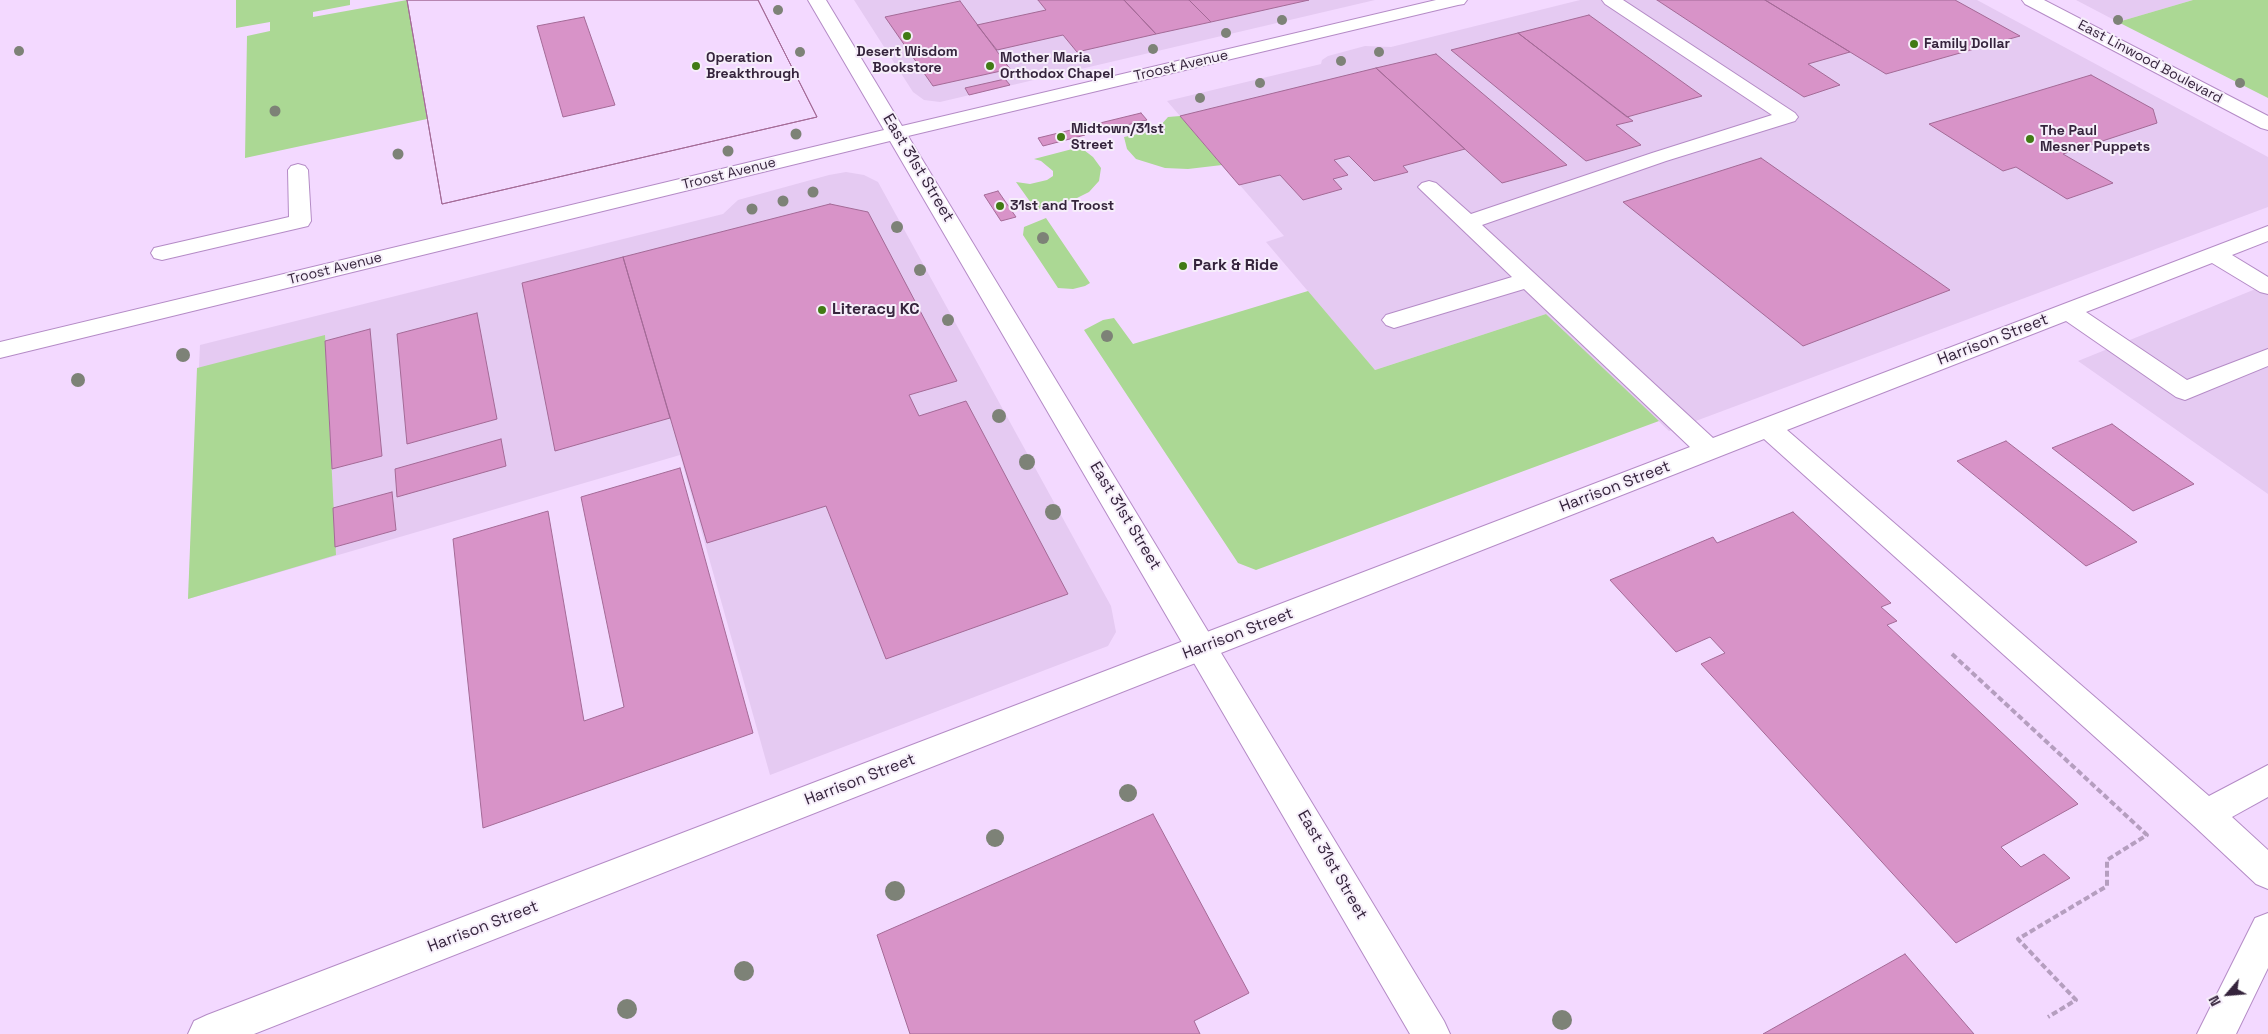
<!DOCTYPE html>
<html>
<head>
<meta charset="utf-8">
<style>
  body { margin:0 }
  #map { position:relative; width:2268px; height:1034px; overflow:hidden; background:#f3d9ff; font-family:"Space Grotesk",sans-serif }
  canvas { display:block }
  .north { position:absolute; left:2203px; top:969px; width:50px; height:50px; -webkit-text-stroke:4px #f6eefa; paint-order:stroke; rotate:243deg; font-size:14px; font-weight:700; line-height:20px; text-align:center; color:#35243c }
  .north::after { content:''; display:block; margin:auto; width:18px; height:22px; background:#35243c; clip-path:polygon(50% 0,100% 100%,50% 72%,0 100%) }
</style>
</head>
<body>
<div id="map">
<canvas width="2268" height="1034"></canvas>
<div class="north">N</div>
</div>
<script>
const ctx = document.querySelector('canvas').getContext('2d');
ctx.lineJoin = 'round';
function paint(path, color) {
  ctx.fillStyle = color;
  ctx.fill(path, 'evenodd');
}
function shape(rows) {
  const path = new Path2D();
  for (const r of rows) {
    path.moveTo(r[0], r[1]);
    for (let i = 2; i < r.length; i += 2) path.lineTo(r[i], r[i + 1]);
  }
  return path;
}
function stroke(path, color, width, dash) {
  ctx.strokeStyle = color;
  ctx.lineWidth = width;
  ctx.lineCap = dash ? 'butt' : 'round';
  ctx.setLineDash(dash || []);
  ctx.stroke(path);
}
function label(font, color, halo, rows, align = 'center') {
  ctx.font = font + ' "Space Grotesk",sans-serif';
  ctx.lineWidth = 4;
  ctx.setLineDash([]);
  ctx.textBaseline = 'middle';
  ctx.strokeStyle = halo;
  ctx.fillStyle = color;
  for (const [text, x, y, turn = 0] of rows) {
    ctx.save();
    ctx.translate(x, y);
    ctx.rotate((+turn || 0) * Math.PI / 180);
    ctx.textAlign = isNaN(turn) ? turn : align;
    if (halo) ctx.strokeText(text, 0, 0);
    ctx.fillText(text, 0, 0);
    ctx.restore();
  }
}
paint(shape([
  [854,0,1375,0,940,102,924,100,913,92],
  [1580,0,1977,0,2268,157,2268,207,1669,431,1546,314,1375,370,1266,242,1284,236,1167,101,1321,64,1322,60,1328,56,1365,46,1391,47],
  [2076,0,2193,0,2118,22],
  [846,172,864,175,878,182,1111,606,1116,632,1108,646,770,775,680,455,188,599,200,345,723,214,738,200,829,175],
  [2268,284,2268,494,2078,361]
]), '#e5caf2');
paint(shape([
  [236,0,350,0,350,5,313,12,313,17,407,0,427,119,245,158,247,36,270,31,270,22,236,28],
  [2193,0,2268,0,2268,98,2118,22],
  [1180,116,1222,165,1188,169,1165,168,1136,159,1127,149,1124,137,1147,132,1160,126,1168,117],
  [1080,147,1093,157,1101,168,1099,181,1089,192,1075,199,1036,210,1016,182,1030,184,1047,180,1053,176,1053,171,1041,161,1034,159],
  [1046,218,1090,283,1085,286,1073,289,1058,288,1023,235,1024,227],
  [1308,291,1375,370,1546,314,1659,421,1256,570,1238,563,1084,330,1103,320,1114,318,1133,344],
  [325,335,336,555,188,599,197,368]
]), '#abd894');
const building = shape([
  [407,0,758,0,817,117,442,204,407,0],
  [584,17,615,105,563,117,537,26,584,17],
  [407,0,758,0,817,117,442,204,407,0],
  [1038,0,1124,0,1156,34,1077,52,1063,35,997,50,977,25,1046,10,1038,0],
  [1124,0,1189,0,1211,22,1156,34,1124,0],
  [1189,0,1309,0,1211,22,1189,0],
  [1657,0,1765,0,1850,52,1808,64,1840,85,1804,97,1657,0],
  [1765,0,1955,0,2020,36,1886,74,1765,0],
  [960,1,1010,69,933,86,885,17,960,1],
  [1589,15,1702,96,1627,117,1518,33,1589,15],
  [1518,33,1633,121,1616,125,1641,145,1586,161,1451,50,1518,33],
  [1436,54,1567,165,1502,183,1376,68,1436,54],
  [1376,68,1465,149,1403,166,1408,172,1374,181,1349,156,1334,160,1348,175,1333,179,1342,189,1303,200,1280,175,1239,185,1180,116,1376,68],
  [2091,75,2153,109,2157,123,2063,154,2113,183,2067,199,2016,167,2003,171,1929,124,2091,75],
  [1005,79,1010,85,969,95,965,88,1005,79],
  [1141,113,1147,120,1106,130,1100,123,1141,113],
  [1079,128,1085,135,1043,146,1038,138,1079,128],
  [1761,158,1950,290,1803,346,1623,202,1761,158],
  [998,191,1016,217,1001,221,984,195,998,191],
  [830,204,868,212,957,381,909,395,919,416,966,401,1068,594,886,659,826,506,707,543,623,257,830,204],
  [623,257,670,418,555,451,522,283,623,257],
  [477,313,497,419,407,444,397,334,477,313],
  [370,329,382,456,332,469,325,341,370,329],
  [2112,424,2194,484,2133,511,2052,448,2112,424],
  [501,439,506,466,397,497,395,469,501,439],
  [2006,441,2137,542,2086,566,1957,461,2006,441],
  [680,468,753,733,483,828,453,539,548,511,584,721,624,707,581,497,680,468],
  [392,492,396,530,335,547,333,508,392,492],
  [1793,512,1891,603,1881,607,1897,621,1887,625,2078,804,2001,847,2021,867,2044,854,2070,878,1956,943,1701,664,1725,653,1710,637,1676,652,1610,580,1713,537,1717,543,1793,512],
  [1153,814,1249,993,1194,1021,1200,1034,910,1034,877,935,1153,814],
  [1905,954,1974,1034,1763,1034,1905,954]
]);
paint(building, '#d893c8');
stroke(building, '#a46a97', 1);
const minor = shape([
  [1602,0,1623,0,1795,113,1798,117,1795,121,1666,161,1482,225,1713,438,2268,226,2268,241,2232,255,2268,277,2268,294,2260,292,2212,263,2086,312,2187,380,2268,349,2268,366,2185,400,2176,397,2066,321,1787,430,2209,796,2268,765,2268,797,2232,817,2268,850,2268,889,2256,884,2194,826,1764,439,254,1034,188,1034,194,1021,207,1015,1690,447,1524,289,1394,328,1386,325,1382,320,1386,315,1512,277,1422,191,1418,187,1422,183,1429,181,1436,183,1471,214,1652,153,1772,115,1605,4,1602,0],
  [298,164,305,166,308,170,311,221,308,226,162,260,154,258,151,253,154,248,289,217,288,170,291,166,298,164],
  [2268,913,2268,968,2236,1034,2197,1034,2255,918,2268,913]
]);
const major = shape([
  [808,0,826,0,902,126,1436,0,1467,0,1464,4,1458,5,908,136,1444,1021,1450,1034,1410,1034,890,141,0,358,0,342,884,130,808,0],
  [2022,0,2044,0,2268,116,2268,130,2261,128,2025,4,2022,0]
]);
stroke(minor, '#b48bc6', 2);
stroke(major, '#b48bc6', 2);
stroke(shape([
  [1952,654,2147,835,2107,860,2107,886,2018,939,2076,1000,2048,1017]
]), '#b59ebf', 4, [6, 3]);
paint(minor, '#fff');
paint(major, '#fff');
ctx.fillStyle = '#7d8277';
for (const [x, y, r] of [
  [778,10,5],
  [1282,20,5],
  [2118,20,5],
  [1226,33,5],
  [1153,49,5],
  [19,51,5],
  [800,52,5],
  [1379,52,5],
  [1341,61,5],
  [1260,83,5],
  [2240,83,5],
  [1200,98,5],
  [275,111,5.5],
  [796,134,5.5],
  [728,151,5.5],
  [398,154,5.5],
  [813,192,5.5],
  [783,201,5.5],
  [752,209,5.5],
  [897,227,6],
  [1043,238,6],
  [920,270,6],
  [948,320,6],
  [1107,336,6],
  [183,355,7],
  [78,380,7],
  [999,416,7],
  [1027,462,8],
  [1053,512,8],
  [1128,793,9],
  [995,838,9],
  [895,891,10],
  [744,971,10],
  [627,1009,10],
  [1562,1020,10]
]) {
  ctx.beginPath();
  ctx.arc(x, y, r, 0, 2 * Math.PI);
  ctx.fill();
}
for (const [x, y, r, color] of [
  [907,36,5,"#417b14"],
  [1914,44,5,"#417b14"],
  [696,66,5,"#417b14"],
  [990,66,5,"#417b14"],
  [1061,137,5,"#417b14"],
  [2030,139,5,"#417b14"],
  [1000,206,5,"#417b14"],
  [1183,266,5,"#417b14"],
  [822,310,5,"#417b14"]
]) {
  const dot = new Path2D();
  dot.arc(x, y, r, 0, 2 * Math.PI);
  ctx.fillStyle = color;
  ctx.fill(dot);
  stroke(dot, '#f6eefa', 2);
}
label('bold 14px', '#35243c', '#f6eefa', [
  ["Family Dollar",1924,44],
  ["Desert Wisdom",907,52,"center"],
  ["Bookstore",907,68,"center"],
  ["Operation",706,58],
  ["Breakthrough",706,74],
  ["Mother Maria",1000,58],
  ["Orthodox Chapel",1000,74],
  ["Midtown/31st",1071,129],
  ["Street",1071,145],
  ["The Paul",2040,131],
  ["Mesner Puppets",2040,147],
  ["31st and Troost",1010,206]
], 'left');
label('14px', '#35243c', '#f6eefa', [
  ["East Linwood Boulevard",2150,62,28],
  ["Troost Avenue",1181,66,-13],
  ["Troost Avenue",729,174,-14],
  ["Troost Avenue",335,269,-14]
]);
label('16px', '#35243c', '#f6eefa', [
  ["East 31st Street",918,168,59],
  ["Harrison Street",1993,340,-21],
  ["Harrison Street",1615,487,-21],
  ["East 31st Street",1125,516,59],
  ["Harrison Street",1238,634,-21],
  ["Harrison Street",860,780,-21],
  ["East 31st Street",1332,865,60],
  ["Harrison Street",483,927,-21]
]);
label('bold 16px', '#35243c', '#f6eefa', [
  ["Park & Ride",1193,266],
  ["Literacy KC",832,310]
], 'left');
</script>
</body>
</html>
